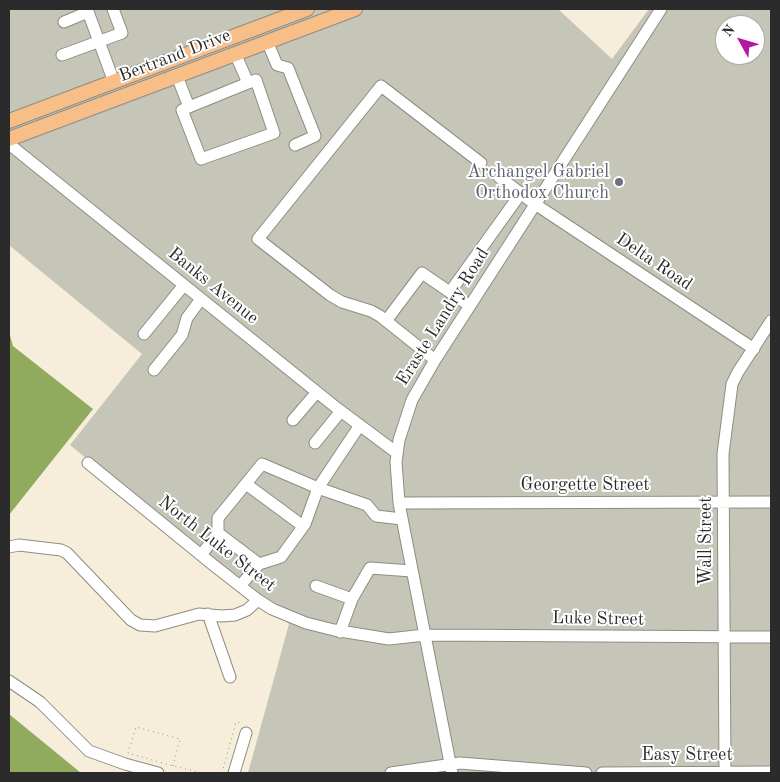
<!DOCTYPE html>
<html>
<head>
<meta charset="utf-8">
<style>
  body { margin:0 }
  #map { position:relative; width:780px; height:782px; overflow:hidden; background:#f6edda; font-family:"Old Standard TT",serif }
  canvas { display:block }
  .frame { position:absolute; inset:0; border:10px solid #2b2b2b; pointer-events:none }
  .north { position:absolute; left:715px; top:15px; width:50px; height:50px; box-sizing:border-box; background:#fff; border:1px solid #aaa; border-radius:50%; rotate:309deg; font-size:14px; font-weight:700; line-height:20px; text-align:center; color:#2b2b2b }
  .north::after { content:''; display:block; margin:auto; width:18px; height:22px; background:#b5179e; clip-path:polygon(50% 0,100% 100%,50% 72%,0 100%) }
</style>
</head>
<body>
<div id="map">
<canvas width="780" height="782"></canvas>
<div class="frame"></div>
<div class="north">N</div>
</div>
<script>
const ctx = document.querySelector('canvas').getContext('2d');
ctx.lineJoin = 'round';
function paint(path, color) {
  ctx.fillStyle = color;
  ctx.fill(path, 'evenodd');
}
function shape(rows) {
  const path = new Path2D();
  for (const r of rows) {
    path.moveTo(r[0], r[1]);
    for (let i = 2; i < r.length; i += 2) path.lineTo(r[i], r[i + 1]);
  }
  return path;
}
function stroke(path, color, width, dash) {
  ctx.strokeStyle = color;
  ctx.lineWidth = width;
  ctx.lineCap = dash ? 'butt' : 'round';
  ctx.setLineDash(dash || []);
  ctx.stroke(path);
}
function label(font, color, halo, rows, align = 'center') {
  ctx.font = font + ' "Old Standard TT",serif';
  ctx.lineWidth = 4;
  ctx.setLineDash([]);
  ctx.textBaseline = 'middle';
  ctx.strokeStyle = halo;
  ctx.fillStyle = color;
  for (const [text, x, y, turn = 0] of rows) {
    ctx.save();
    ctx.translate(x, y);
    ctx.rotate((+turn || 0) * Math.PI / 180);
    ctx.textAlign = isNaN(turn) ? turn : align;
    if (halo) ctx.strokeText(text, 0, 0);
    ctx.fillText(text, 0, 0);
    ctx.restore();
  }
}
paint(shape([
  [9,9,558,9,612,59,649,9,771,9,771,773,248,773,289,624,70,445,142,354,9,245],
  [725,25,755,25,755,55,725,55]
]), '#c5c5b8');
paint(shape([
  [9,332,13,346,93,409,9,515],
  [9,714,81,773,9,773]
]), '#90ab5d');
stroke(shape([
  [481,163,499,177]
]), '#cdc6b7', 11, [11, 5.5]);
const minor = shape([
  [87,9,114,82],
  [64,22,88,12],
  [267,41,277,65,288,68,315,136,295,145],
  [62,55,122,33,113,9],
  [177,76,189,107,248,83,235,53],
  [189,107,182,110,201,159,274,133,256,80,248,83],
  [9,144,338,409,397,453],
  [499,177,535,204,754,349],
  [450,292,521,193],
  [386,321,422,273,470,306],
  [144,334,184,285],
  [435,360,380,316,371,311,342,302,330,295,258,239,381,86,481,163],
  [154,370,182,335,187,318,201,299],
  [293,420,317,392],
  [360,425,318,488,367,505,376,516,402,519],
  [315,443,341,411],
  [88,463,212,564,258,600,272,609,306,623,334,630,389,639,425,635,771,637],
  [246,484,303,526],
  [399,503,771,502],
  [218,533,259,564,240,586],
  [9,547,19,545,61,550,67,553,131,620,140,625,155,626,199,614,222,616,235,615,247,610,258,600],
  [201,555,218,533,218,518,262,464,318,488,305,524,281,557,259,564],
  [316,586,352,599],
  [208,614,230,677],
  [340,632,352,599,370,568,412,571],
  [9,681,40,702,89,751,125,764,158,773],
  [725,772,723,454,732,384,738,372,771,321],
  [234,773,246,733],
  [391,773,460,763,586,773],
  [452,773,399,503,396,462,399,440,412,400,435,360,661,9],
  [602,773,771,772]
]);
const major = shape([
  [9,121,307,9],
  [9,139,355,9]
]);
stroke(minor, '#908c82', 13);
stroke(major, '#908c82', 16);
stroke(shape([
  [173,766,180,739,136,727,128,753,173,766,203,773],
  [222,773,236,722,243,724]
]), '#908c82', 1, [1, 4]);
stroke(minor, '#fff', 11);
stroke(major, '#f7be88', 14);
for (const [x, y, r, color] of [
  [619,182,5,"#6b7280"]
]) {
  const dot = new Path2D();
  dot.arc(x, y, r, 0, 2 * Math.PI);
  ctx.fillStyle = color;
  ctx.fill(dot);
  stroke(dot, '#fff', 2);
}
label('18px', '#2b2b2b', '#fff', [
  ["Bertrand Drive",175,56,-21],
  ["Delta Road",654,262,34],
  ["Banks Avenue",213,286,39],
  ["Eraste Landry Road",443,317,-58],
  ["Georgette Street",585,485],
  ["Wall Street",706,541,-90],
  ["North Luke Street",217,544,38],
  ["Luke Street",598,619,1],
  ["Easy Street",687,755]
]);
label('18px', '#5b616d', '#fff', [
  ["Archangel Gabriel",609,172],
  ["Orthodox Church",609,193]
], 'right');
</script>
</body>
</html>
